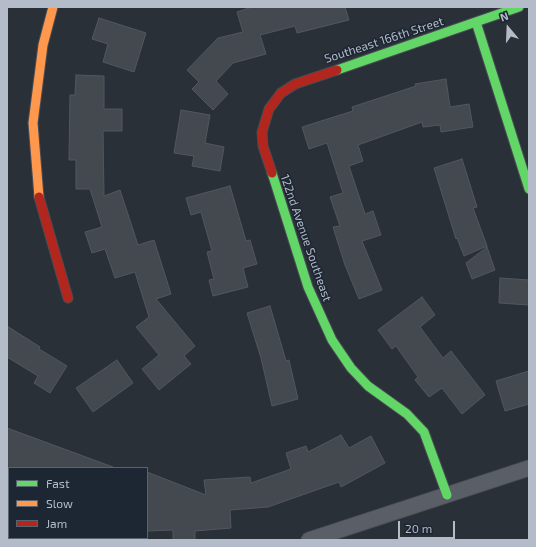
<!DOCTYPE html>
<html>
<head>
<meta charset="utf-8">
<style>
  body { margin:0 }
  #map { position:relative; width:536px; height:547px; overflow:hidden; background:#2a3038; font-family:"Exo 2",sans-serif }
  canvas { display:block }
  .frame { position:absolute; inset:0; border:8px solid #b4bcc9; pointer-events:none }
  .legend { position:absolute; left:8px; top:467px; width:140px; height:72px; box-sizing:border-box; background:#1d2633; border:1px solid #59626f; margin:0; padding:5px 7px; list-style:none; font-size:12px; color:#b4bcc9 }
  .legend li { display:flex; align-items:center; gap:8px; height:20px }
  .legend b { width:20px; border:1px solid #59626f }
  .north { position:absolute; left:488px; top:8px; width:40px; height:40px; -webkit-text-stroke:3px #1d2633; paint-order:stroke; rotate:341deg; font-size:11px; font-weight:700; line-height:16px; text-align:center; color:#b4bcc9 }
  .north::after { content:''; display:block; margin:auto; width:14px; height:18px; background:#b4bcc9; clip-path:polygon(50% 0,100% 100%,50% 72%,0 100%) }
  .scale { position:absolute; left:398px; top:521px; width:57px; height:18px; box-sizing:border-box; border:2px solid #b4bcc9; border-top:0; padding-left:5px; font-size:12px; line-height:14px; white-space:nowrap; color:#b4bcc9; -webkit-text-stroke:3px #1d2633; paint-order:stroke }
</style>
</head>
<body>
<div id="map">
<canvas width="536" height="547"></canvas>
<div class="frame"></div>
<ul class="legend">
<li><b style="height:5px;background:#63d668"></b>Fast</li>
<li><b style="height:5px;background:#ff974d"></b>Slow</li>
<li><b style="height:5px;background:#b3261e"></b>Jam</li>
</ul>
<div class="north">N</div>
<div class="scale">20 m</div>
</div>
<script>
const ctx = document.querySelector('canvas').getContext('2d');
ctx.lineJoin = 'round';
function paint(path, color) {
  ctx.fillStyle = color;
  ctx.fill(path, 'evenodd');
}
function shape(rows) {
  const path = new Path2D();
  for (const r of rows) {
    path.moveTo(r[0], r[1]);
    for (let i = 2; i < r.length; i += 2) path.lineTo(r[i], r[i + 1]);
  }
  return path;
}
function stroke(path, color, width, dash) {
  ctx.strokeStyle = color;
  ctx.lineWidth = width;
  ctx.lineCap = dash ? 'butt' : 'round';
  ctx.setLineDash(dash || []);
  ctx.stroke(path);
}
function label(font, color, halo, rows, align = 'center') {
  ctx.font = font + ' "Exo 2",sans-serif';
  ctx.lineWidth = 3;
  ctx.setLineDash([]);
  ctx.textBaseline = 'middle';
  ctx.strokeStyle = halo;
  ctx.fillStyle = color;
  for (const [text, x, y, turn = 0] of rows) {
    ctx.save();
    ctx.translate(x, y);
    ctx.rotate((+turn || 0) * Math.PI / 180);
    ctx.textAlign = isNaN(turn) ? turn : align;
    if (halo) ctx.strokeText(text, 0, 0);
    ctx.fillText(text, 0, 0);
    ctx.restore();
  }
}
const building = shape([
  [252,7,345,7,349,20,297,33,295,26,260,35,266,54,233,63,216,81,228,94,213,110,192,89,199,82,187,70,218,38,243,32,237,12,252,7],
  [99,18,146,33,134,72,103,62,108,44,92,39,99,18],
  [76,75,104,76,104,109,122,109,122,131,103,131,104,196,120,190,138,245,154,240,171,294,156,299,195,346,184,356,191,364,159,390,142,369,159,355,136,327,149,317,135,272,115,278,105,249,92,253,85,232,102,227,90,189,76,189,76,160,69,160,70,95,75,95,76,75],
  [446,79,450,107,469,104,473,127,441,132,440,125,423,127,422,122,358,145,363,161,349,166,365,214,373,211,381,235,362,241,382,290,359,299,345,265,333,227,340,226,330,197,343,193,327,143,309,149,302,127,353,111,352,107,416,86,415,84,446,79],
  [181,110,210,115,205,143,224,147,220,171,192,166,194,156,174,153,181,110],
  [462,159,477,207,473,208,487,246,464,256,457,238,456,239,434,168,462,159],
  [230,186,246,241,250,240,257,264,243,268,248,287,213,296,209,280,214,279,207,252,212,251,201,212,191,215,186,198,230,186],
  [487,247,495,270,472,279,466,263,487,247],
  [500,278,529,280,529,305,499,303,500,278],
  [422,297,435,315,420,327,443,358,451,351,485,395,462,414,442,388,429,397,415,380,418,377,396,346,392,349,378,330,422,297],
  [270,306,286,361,289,360,298,399,272,406,261,358,247,313,270,306],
  [7,326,40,347,39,349,67,366,50,393,34,383,38,376,7,357,7,326],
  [117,360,133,383,93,412,76,388,117,360],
  [529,371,529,404,505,411,496,381,529,371],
  [7,428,113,467,113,468,7,468,7,428],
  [341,435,349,448,371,436,385,463,341,487,339,482,268,507,230,510,231,528,195,531,195,540,173,540,173,530,147,531,147,472,206,495,204,480,250,477,251,483,291,469,286,453,306,446,308,452,341,435]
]);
paint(building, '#444950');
stroke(building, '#52575f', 1);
const street = shape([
  [7,523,9,523],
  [61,538,66,540],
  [309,540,529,468]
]);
const fast = shape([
  [476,22,529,189],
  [337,70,519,7],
  [272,173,308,287,332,340,351,368,368,386,407,414,424,432,447,495]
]);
const slow = shape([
  [39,197,33,123,43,45,53,7]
]);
const jam = shape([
  [272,173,263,146,262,132,269,109,281,93,295,84,337,70],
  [39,197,68,298]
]);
stroke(street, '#484c53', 17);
stroke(fast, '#484c53', 11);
stroke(slow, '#484c53', 11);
stroke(jam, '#484c53', 11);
stroke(street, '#5a5e66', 15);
stroke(fast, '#63d668', 9);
stroke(slow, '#ff974d', 9);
stroke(jam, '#b3261e', 9);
label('12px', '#b4bcc9', '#1d2633', [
  ["Southeast 166th Street",384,40,-18],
  ["122nd Avenue Southeast",306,238,71]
]);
</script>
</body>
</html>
